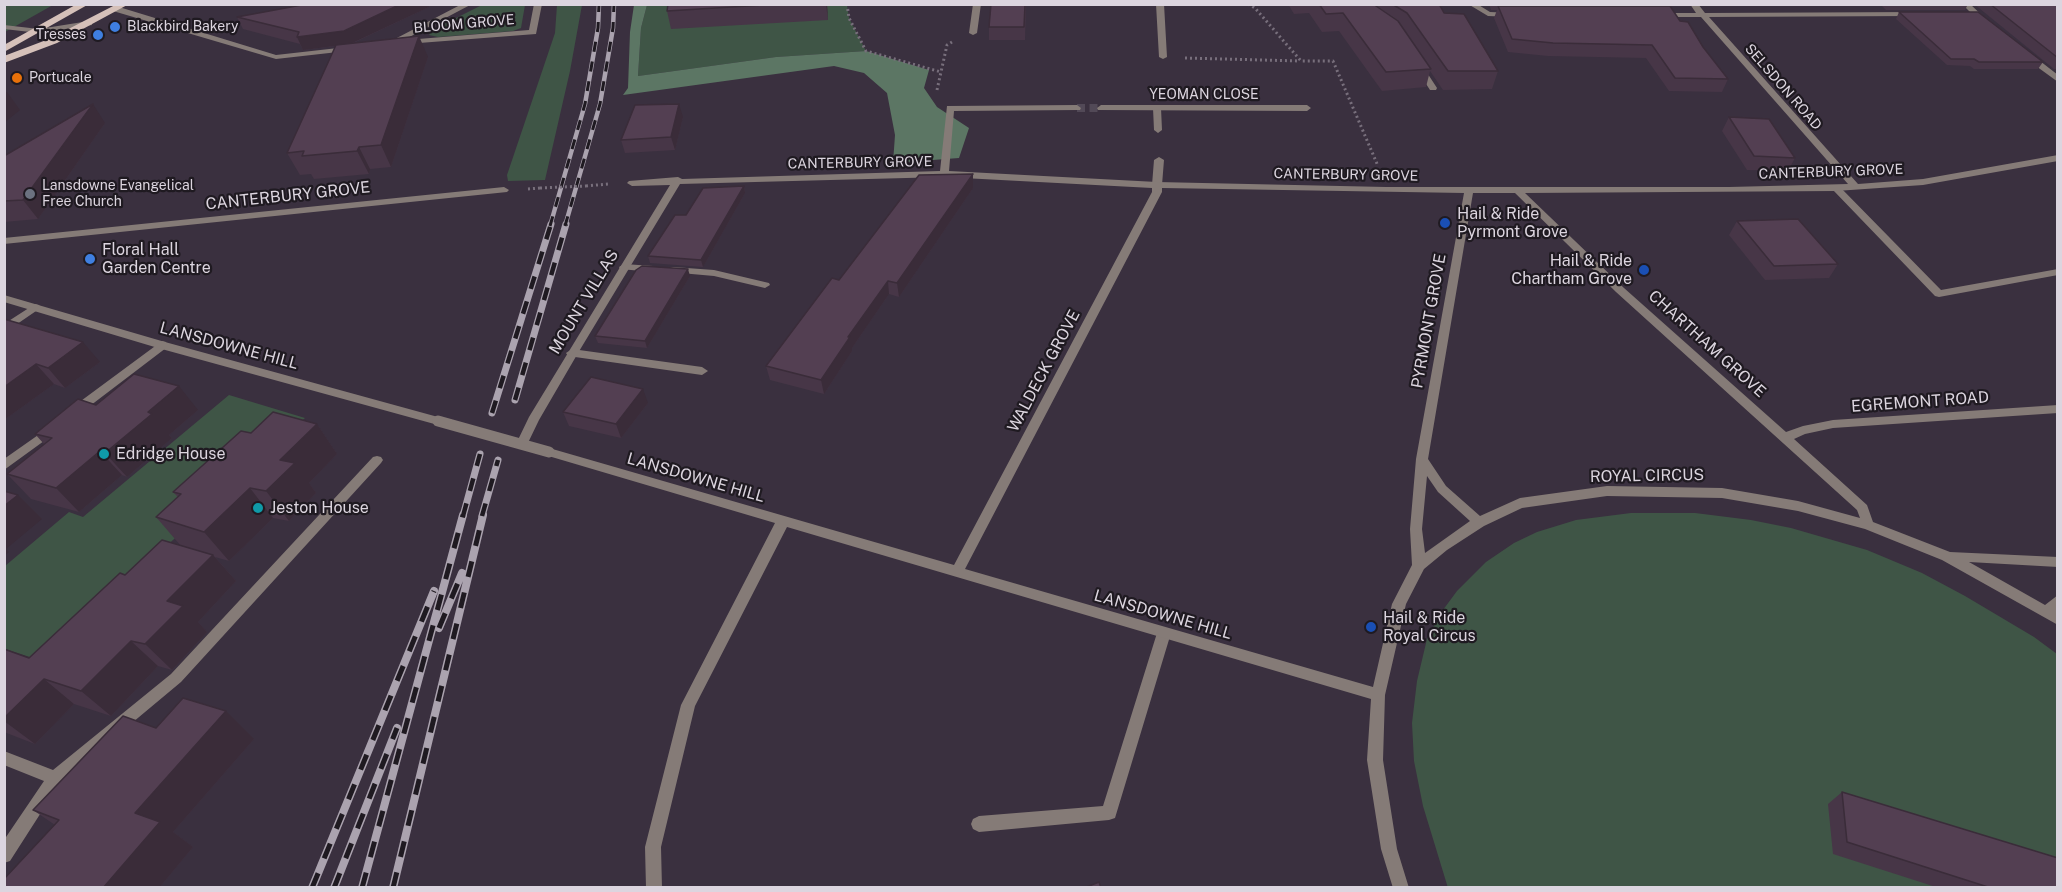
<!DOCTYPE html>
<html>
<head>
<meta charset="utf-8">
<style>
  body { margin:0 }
  #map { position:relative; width:2062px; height:892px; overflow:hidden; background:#3a303f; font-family:"Public Sans",sans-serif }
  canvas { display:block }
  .frame { position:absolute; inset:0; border:6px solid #dcd5df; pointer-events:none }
</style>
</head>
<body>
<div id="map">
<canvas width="2062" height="892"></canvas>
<div class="frame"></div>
</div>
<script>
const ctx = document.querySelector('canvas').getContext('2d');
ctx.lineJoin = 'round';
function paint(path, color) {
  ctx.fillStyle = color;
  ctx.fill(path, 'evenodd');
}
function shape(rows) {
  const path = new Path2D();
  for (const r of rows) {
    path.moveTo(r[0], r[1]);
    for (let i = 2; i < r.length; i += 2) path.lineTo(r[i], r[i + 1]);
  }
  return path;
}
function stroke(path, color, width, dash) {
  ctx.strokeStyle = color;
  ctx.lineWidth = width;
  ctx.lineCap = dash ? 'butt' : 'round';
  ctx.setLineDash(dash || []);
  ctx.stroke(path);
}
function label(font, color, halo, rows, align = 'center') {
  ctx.font = font + ' "Public Sans",sans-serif';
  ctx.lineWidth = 4.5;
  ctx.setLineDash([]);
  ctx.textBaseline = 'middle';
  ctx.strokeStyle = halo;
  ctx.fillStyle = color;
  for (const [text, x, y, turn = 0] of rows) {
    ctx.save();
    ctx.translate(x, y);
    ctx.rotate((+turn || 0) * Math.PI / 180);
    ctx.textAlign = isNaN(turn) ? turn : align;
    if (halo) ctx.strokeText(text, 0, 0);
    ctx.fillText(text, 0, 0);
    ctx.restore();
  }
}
paint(shape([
  [5,5,53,5,5,32],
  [482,5,525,5,521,28,513,31,438,37,429,35,432,30],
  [557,5,582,5,570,71,545,180,508,181,507,175,555,33],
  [647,5,847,5,849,18,866,51,776,57,638,76,641,28],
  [229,395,305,418,42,661,5,649,5,566,69,512,83,517],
  [1631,513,1695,513,1751,520,1791,528,1867,550,1922,573,1965,596,2034,637,2057,654,2057,875,1939,887,1448,888,1423,806,1414,761,1412,723,1417,681,1427,639,1440,614,1457,591,1486,562,1514,543,1537,532,1576,520]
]), '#3f5546');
paint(shape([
  [634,5,647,5,641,28,638,76,776,57,866,51,929,70,924,88,937,107,969,128,959,158,893,163,895,135,887,93,864,73,834,66,623,95,628,88,630,32]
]), '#5c7664');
stroke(shape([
  [1077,108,1101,108]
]), '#524957', 8, [8, 4.5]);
stroke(shape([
  [847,4,849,18,866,51,941,72],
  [1248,4,1255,8,1301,61,1333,61,1378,166],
  [1185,58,1300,61],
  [937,90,947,45,952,42],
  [586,186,608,184],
  [528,189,540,188]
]), '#786f7c', 3, [2, 3]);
paint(shape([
  [89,21,92,21,92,25,39,33,4,29,4,25,39,29,89,21],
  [1157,105,1161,108,1162,130,1158,133,1154,130,1153,108,1157,105],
  [1159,157,1164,160,1162,185,1157,188,1152,185,1154,160,1159,157],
  [1836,185,1839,186,1941,290,2058,269,2058,275,1939,297,1935,296,1833,190,1831,188,1836,185],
  [624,264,653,266,658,269,653,272,620,269,619,267,624,264],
  [673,267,714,270,769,283,770,285,765,288,714,276,669,272,668,270,669,268,673,267],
  [35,304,39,305,40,307,39,309,4,333,4,324,35,304],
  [162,341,166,342,167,345,166,348,78,415,70,415,68,412,70,409,162,341],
  [572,349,702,367,708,371,702,375,568,356,566,353,572,349],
  [51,426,55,427,57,430,55,433,4,470,4,459,51,426],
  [377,456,381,457,383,460,381,463,181,682,60,783,10,861,4,863,4,840,44,781,4,765,4,751,53,770,171,674,373,457,377,456],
  [1164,627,1169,629,1171,633,1115,818,1109,820,979,832,973,829,971,824,973,819,979,816,1103,806,1157,633,1159,629,1164,627]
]), '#857b77');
paint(shape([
  [462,4,472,4,400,42,393,40,462,4],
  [534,4,542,4,536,34,406,44,402,42,406,40,529,30,534,4],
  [973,4,981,4,977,33,973,35,969,33,973,4],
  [1156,4,1164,4,1167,57,1163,59,1159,57,1156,4],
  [1468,4,1477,4,1490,12,1512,13,1516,15,1512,17,1488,16,1468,4],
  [1690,4,1698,4,1705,13,1917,12,1917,16,1914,16,1709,17,1858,184,1923,179,2058,155,2058,161,1923,185,1836,191,1525,193,1624,288,1786,432,1803,426,1833,420,2058,405,2058,413,1833,428,1805,434,1794,439,1867,505,1873,522,1950,552,2058,557,2058,567,1969,562,2045,605,2058,595,2058,609,2056,611,2058,612,2058,625,1942,560,1865,529,1798,511,1722,498,1607,496,1522,508,1484,526,1447,550,1424,569,1406,604,1385,695,1383,760,1397,849,1409,888,1393,888,1381,849,1367,760,1371,699,787,527,695,706,661,847,662,888,646,888,645,847,681,705,775,523,545,455,543,452,545,449,549,448,954,565,1152,192,1152,188,944,177,680,184,578,353,539,420,526,447,518,447,516,444,529,417,670,185,632,186,627,183,629,181,678,177,682,179,940,171,947,106,1077,105,1081,108,1080,110,954,111,949,171,1157,182,1386,187,1729,187,1848,184,1701,17,1662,17,1658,15,1662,13,1696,13,1690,4],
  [1162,188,1464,193,1416,459,1410,529,1412,565,1392,604,1373,687,965,569,1162,192,1162,188],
  [1473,193,1515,193,1616,292,1857,510,1860,518,1798,501,1722,488,1607,486,1520,498,1480,516,1446,486,1428,459,1473,193],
  [1427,476,1438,492,1470,521,1425,553,1422,529,1427,476],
  [1962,4,1970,4,1988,21,1981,23,1962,4],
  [113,7,119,7,276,55,347,47,351,49,347,51,276,59,113,11,113,7],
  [2025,54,2031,54,2058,75,2058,82,2025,58,2025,54],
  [1416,65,1422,65,1437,88,1436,90,1430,90,1415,67,1416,65],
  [1101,105,1307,105,1311,108,1307,111,1098,110,1097,108,1101,105],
  [504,187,509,190,507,192,4,244,4,238,504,187],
  [4,295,165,342,438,417,444,421,438,425,158,348,4,302,4,295]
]), '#857b77');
paint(shape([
  [77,4,89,4,4,52,4,45,77,4],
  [117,4,129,4,57,43,4,63,4,56,49,39,117,4]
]), '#d5c0b9');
const railFar2 = shape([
  [550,226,585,104,598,28,599,4],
  [565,226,600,104,613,28,614,4]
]);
const railFar1 = shape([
  [515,400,566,224],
  [492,413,551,224],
  [463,516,480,454],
  [482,516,498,460]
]);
const rail = shape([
  [439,628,462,573],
  [312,888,434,591],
  [334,888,397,728],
  [362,888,463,515],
  [393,888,483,515]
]);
stroke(railFar2, '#aba3af', 4.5);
stroke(railFar1, '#aba3af', 7);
stroke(rail, '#aba3af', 8);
stroke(railFar2, '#1f1a21', 3, [10]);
stroke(railFar1, '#1f1a21', 4.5, [13]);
stroke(rail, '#1f1a21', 5, [16]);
stroke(shape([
  [540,188,586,186]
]), '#786f7c', 3, [2, 3]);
stroke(shape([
  [438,421,549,452]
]), '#857b77', 11);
paint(shape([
  [307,4,428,4,429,7,351,44,428,57,391,167,370,169,369,174,314,179,311,174,300,175,287,153,336,46,303,50,300,44,243,29,237,17],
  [668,4,827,4,828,20,671,29,667,11],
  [1026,4,1025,40,989,40,989,27],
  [1288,4,1439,4,1444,13,1498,71,1492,89,1443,90,1430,71,1426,87,1382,91,1339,31,1322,32,1309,13,1294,14],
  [1489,4,1661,4,1660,6,1680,21,1703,47,1728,79,1722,92,1669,91,1646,58,1548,56,1508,52,1494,18,1497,10,1491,10],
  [1880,4,1968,4,1965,10,1886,10],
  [1974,4,2058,4,2058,69,2054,69],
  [1899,12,2043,62,2038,69,1974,69,1970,66,1947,65,1896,19],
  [683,117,675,150,625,153,621,140],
  [1729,117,1795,158,1788,171,1747,170,1722,131],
  [105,123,38,219,4,222,4,156],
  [973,174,973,188,899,297,889,294,852,348,852,351,824,394,770,380,766,366,839,280],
  [744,186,745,193,703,267,650,263,648,256,686,215],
  [1737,221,1838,264,1829,278,1765,280,1729,235],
  [690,276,647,348,598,343,595,336],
  [4,319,100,362,65,388,54,384,4,420],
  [648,403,621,438,569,426,563,412],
  [96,405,198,410,169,435,172,438,127,477,122,475,79,512,31,499,7,474,44,444,35,434],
  [317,424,337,454,309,483,316,493,289,521,273,518,229,561,215,557,236,581,198,622,207,632,172,670,158,666,111,716,74,704,35,744,4,732,4,649,29,658,125,575,181,546,156,517,178,497,173,492,251,433],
  [156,728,254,739,173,832,193,847,159,888,4,888,55,825,33,810],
  [1842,792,2058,888,1939,888,1833,854,1828,804]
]), '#473647');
paint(shape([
  [401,4,428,4,429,7,350,44,303,50,297,37],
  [826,4,827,4,828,20],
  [419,36,428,57,391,167,381,145],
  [7,92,20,110,4,123,4,94],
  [93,104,105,123,38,219,23,200],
  [679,104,683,117,675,150,671,137],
  [359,147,370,169,369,174,357,151],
  [973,174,973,188,899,297,897,283],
  [744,186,745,193,703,267,701,260],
  [688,269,690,276,647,348,645,341],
  [888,281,889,294,852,348,852,351,824,394,821,380,848,337],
  [83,342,100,362,65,388,48,368],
  [36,364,54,384,4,420,4,387],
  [179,386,198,410,169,435,172,438,127,477,105,453,148,412],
  [643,389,648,403,621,438,616,424],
  [317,424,337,454,309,483,316,493,289,521,266,491,280,460],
  [100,451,122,475,79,512,56,488],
  [250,488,273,518,229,561,204,532],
  [18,495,42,519,6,549,9,552,4,556,4,506],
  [213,555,236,581,198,622,207,632,172,670,145,644,167,601],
  [131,641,158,666,111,716,81,691],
  [44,679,74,704,35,744,4,721,4,718],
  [226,711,254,739,173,832,193,847,159,888,103,888,135,813]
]), '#3a2c39');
const building = shape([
  [307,4,401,4,344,31,297,37,299,32,237,17,307,4],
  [668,4,780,4,667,11,668,4],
  [991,4,1025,4,1024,27,989,27,991,4],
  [1319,4,1373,4,1398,21,1431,69,1386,72,1343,13,1326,14,1319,4],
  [1392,4,1439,4,1444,13,1464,14,1498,71,1448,71,1407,13,1392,4],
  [1990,4,2058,4,2058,58,1990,4],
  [1498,6,1670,6,1680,21,1688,22,1703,47,1728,79,1675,78,1652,45,1553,43,1512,39,1498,6],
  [1899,12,1978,12,2043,62,1979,62,1974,59,1951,59,1899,12],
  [419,36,381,145,359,147,357,151,302,156,304,151,287,153,336,45,419,36],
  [93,104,23,200,4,201,4,156,93,104],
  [679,104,671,137,621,140,635,105,679,104],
  [1729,117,1769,119,1795,158,1754,156,1729,117],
  [973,174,897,283,888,281,848,337,850,337,821,380,766,366,832,278,839,280,919,175,973,174],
  [744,186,701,260,648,256,675,215,686,215,703,188,744,186],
  [1798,219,1838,264,1774,266,1737,221,1798,219],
  [642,266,688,269,645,341,595,336,636,270,642,266],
  [4,319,83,342,48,368,36,364,4,387,4,319],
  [134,374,179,386,148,412,152,414,105,453,100,451,56,488,7,474,52,438,35,434,78,399,96,405,134,374],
  [591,377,643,389,616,424,563,412,591,377],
  [273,412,317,424,280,460,295,463,266,491,250,488,204,532,156,517,181,494,173,492,241,431,251,433,273,412],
  [4,491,18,495,4,506,4,491],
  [162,540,213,555,167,601,183,606,145,644,131,641,81,691,44,679,4,718,4,649,29,658,120,573,125,575,162,540],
  [183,698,226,711,135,813,160,822,103,888,4,888,4,879,59,820,33,810,123,716,156,728,183,698],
  [1842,792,2058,858,2058,888,1991,888,1847,842,1842,792],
  [1099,882,1101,888,1084,888,1099,882]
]);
paint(building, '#533f52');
stroke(building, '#3a2c39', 1.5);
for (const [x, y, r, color] of [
  [115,27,6,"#3f7fe0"],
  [98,35,6,"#3f7fe0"],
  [17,78,6,"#e8710a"],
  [30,194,6,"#6b7280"],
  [1445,223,6,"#1a4fb4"],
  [90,259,6,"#3f7fe0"],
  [1644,270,6,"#1a4fb4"],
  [104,454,6,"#0f9aa8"],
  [258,508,6,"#0f9aa8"],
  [1371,627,6,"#1a4fb4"]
]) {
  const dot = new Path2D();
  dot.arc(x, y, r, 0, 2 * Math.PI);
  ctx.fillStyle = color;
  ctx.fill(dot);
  stroke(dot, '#1f1a21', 2);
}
label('14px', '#dcd5df', '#1f1a21', [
  ["BLOOM GROVE",464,24,-5],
  ["SELSDON ROAD",1783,87,49],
  ["YEOMAN CLOSE",1204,95],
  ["CANTERBURY GROVE",860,163,-1],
  ["CANTERBURY GROVE",1831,172,-2],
  ["CANTERBURY GROVE",1346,175,1]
]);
label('14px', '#dcd5df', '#1f1a21', [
  ["Blackbird Bakery",127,27],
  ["Tresses",86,35,"right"],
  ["Portucale",29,78],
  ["Lansdowne Evangelical",42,186],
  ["Free Church",42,202]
], 'left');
label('16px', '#dcd5df', '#1f1a21', [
  ["CANTERBURY GROVE",288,196,-6],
  ["MOUNT VILLAS",584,302,-59],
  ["PYRMONT GROVE",1429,321,-80],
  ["CHARTHAM GROVE",1707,344,42],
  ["LANSDOWNE HILL",229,346,15],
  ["WALDECK GROVE",1044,371,-62],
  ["EGREMONT ROAD",1920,402,-4],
  ["ROYAL CIRCUS",1647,476,-1],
  ["LANSDOWNE HILL",696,478,16],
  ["LANSDOWNE HILL",1163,615,16]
]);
label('16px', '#dcd5df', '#1f1a21', [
  ["Hail & Ride",1457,214],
  ["Pyrmont Grove",1457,232],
  ["Floral Hall",102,250],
  ["Garden Centre",102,268],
  ["Hail & Ride",1632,261,"right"],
  ["Chartham Grove",1632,279,"right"],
  ["Edridge House",116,454],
  ["Jeston House",270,508],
  ["Hail & Ride",1383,618],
  ["Royal Circus",1383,636]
], 'left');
</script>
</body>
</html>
